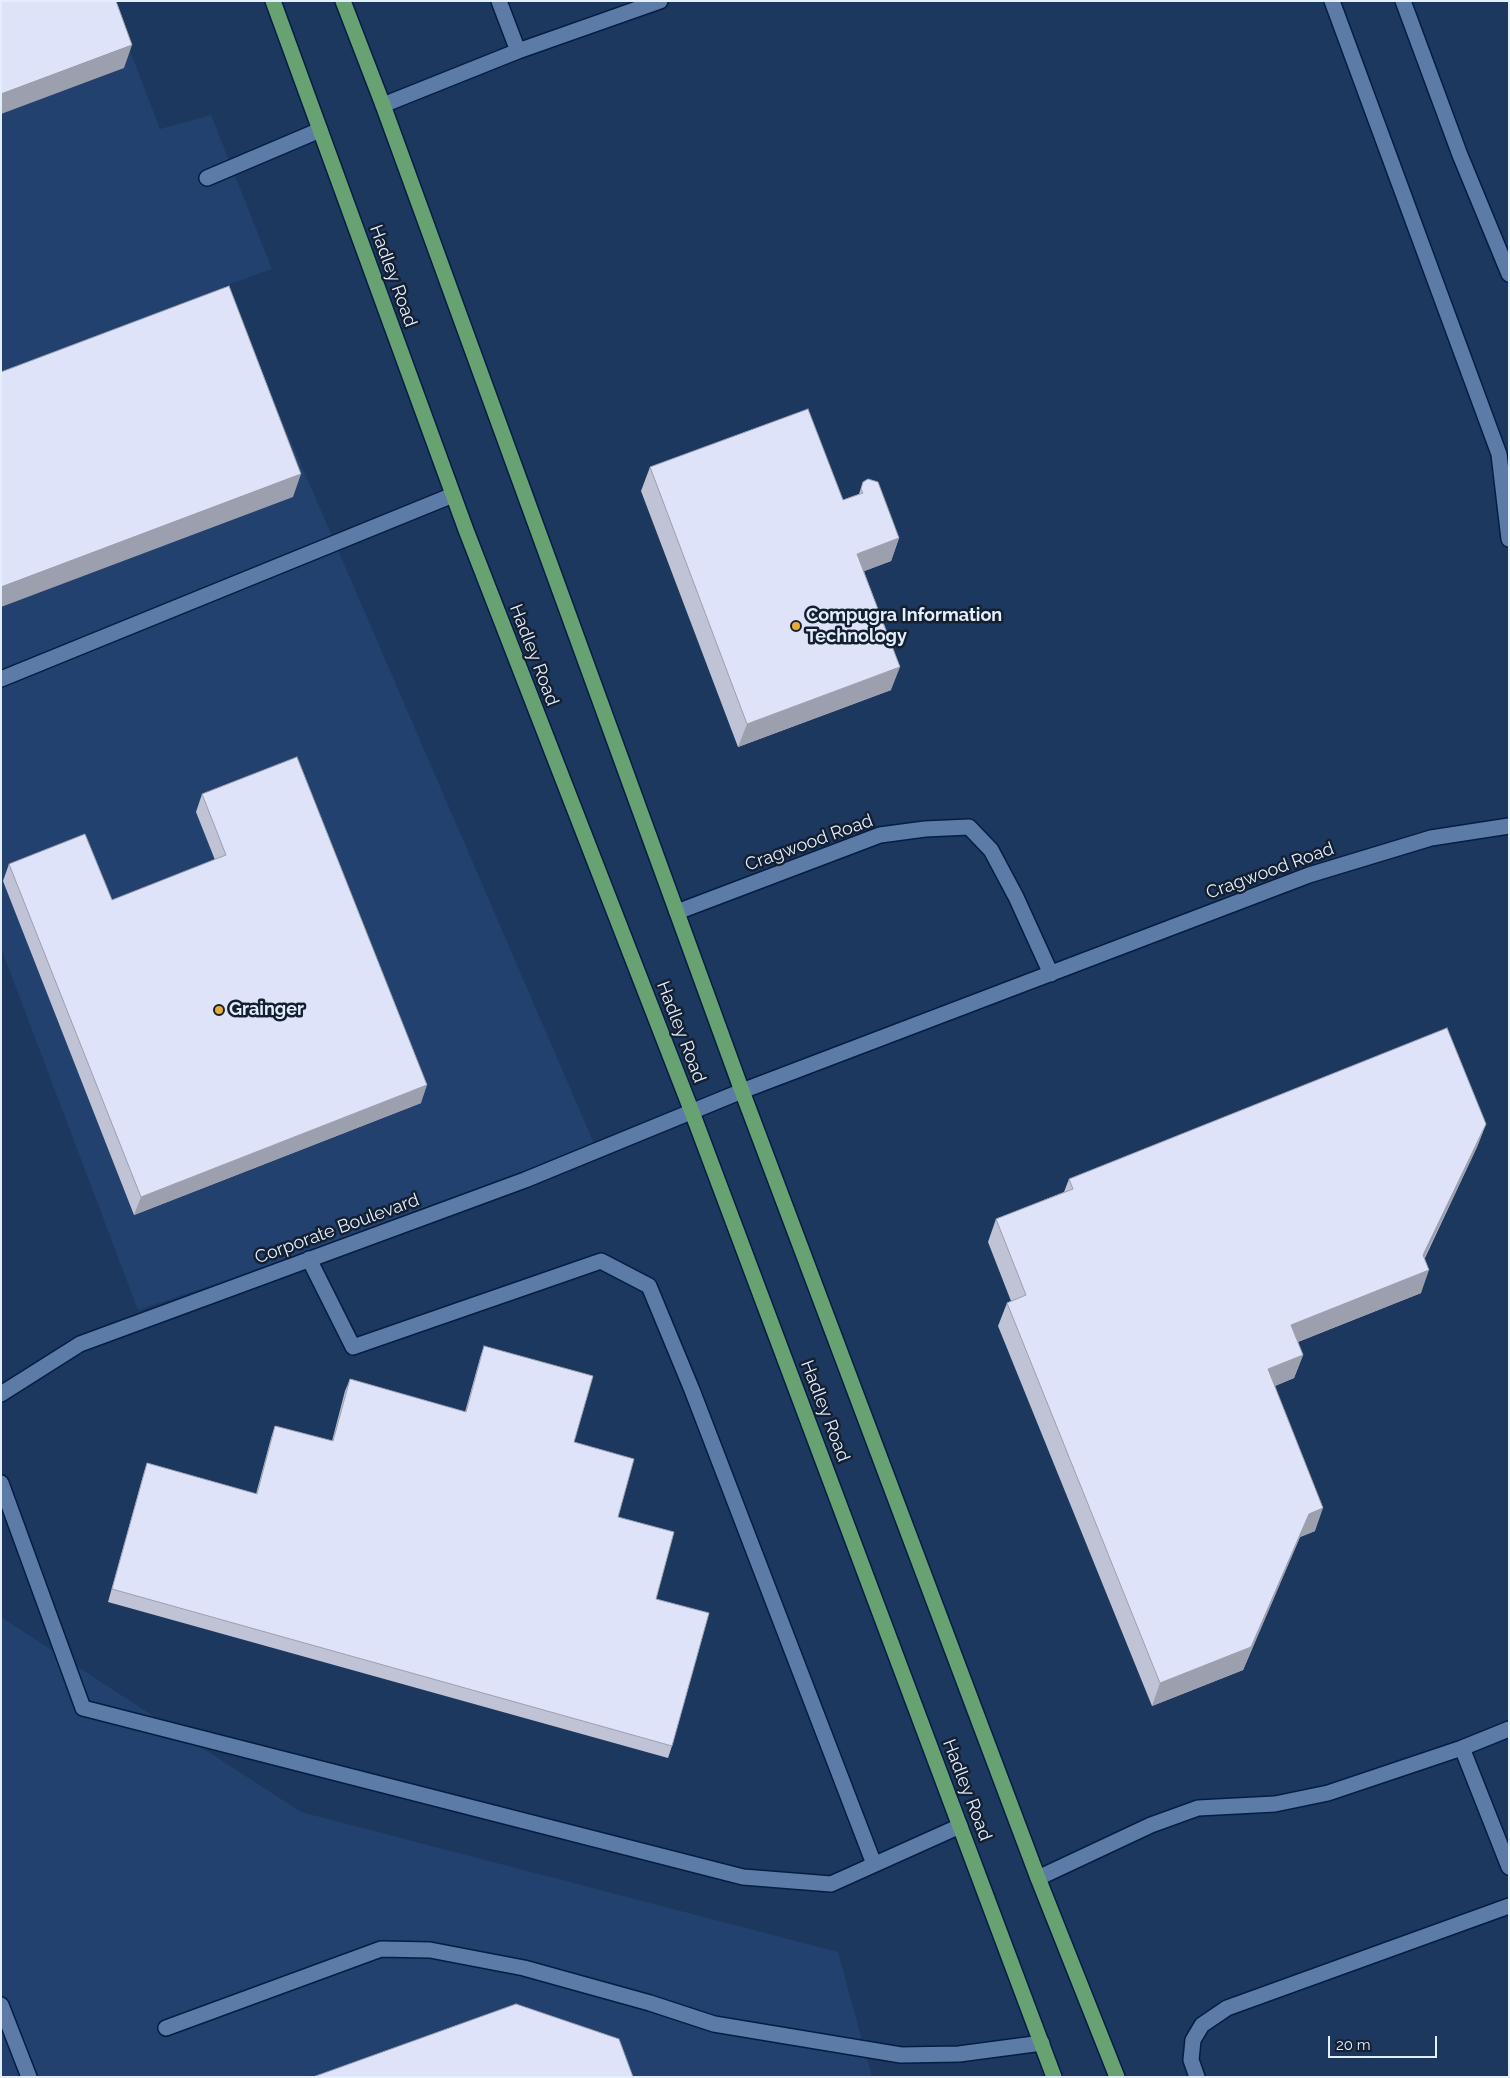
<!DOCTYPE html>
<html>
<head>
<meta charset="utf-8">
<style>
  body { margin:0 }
  #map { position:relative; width:1510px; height:2078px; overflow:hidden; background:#1d385f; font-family:Raleway,sans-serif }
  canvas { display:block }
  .frame { position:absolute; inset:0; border:2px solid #e4effe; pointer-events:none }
  .scale { position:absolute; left:1328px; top:2036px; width:109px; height:22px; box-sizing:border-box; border:2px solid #e4effe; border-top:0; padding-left:6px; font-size:15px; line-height:18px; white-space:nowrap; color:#e4effe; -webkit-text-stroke:4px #142031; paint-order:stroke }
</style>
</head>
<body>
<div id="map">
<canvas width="1510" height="2078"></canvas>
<div class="frame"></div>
<div class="scale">20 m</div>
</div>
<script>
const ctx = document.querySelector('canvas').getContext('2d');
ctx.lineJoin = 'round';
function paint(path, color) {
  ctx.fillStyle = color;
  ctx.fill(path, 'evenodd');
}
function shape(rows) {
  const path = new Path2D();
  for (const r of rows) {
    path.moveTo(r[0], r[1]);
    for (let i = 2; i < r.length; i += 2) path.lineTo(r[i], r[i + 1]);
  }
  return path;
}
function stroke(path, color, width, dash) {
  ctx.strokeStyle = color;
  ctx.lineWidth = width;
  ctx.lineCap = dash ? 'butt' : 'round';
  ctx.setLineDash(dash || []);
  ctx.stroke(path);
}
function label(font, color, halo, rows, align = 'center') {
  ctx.font = font + ' Raleway,sans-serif';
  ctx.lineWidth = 5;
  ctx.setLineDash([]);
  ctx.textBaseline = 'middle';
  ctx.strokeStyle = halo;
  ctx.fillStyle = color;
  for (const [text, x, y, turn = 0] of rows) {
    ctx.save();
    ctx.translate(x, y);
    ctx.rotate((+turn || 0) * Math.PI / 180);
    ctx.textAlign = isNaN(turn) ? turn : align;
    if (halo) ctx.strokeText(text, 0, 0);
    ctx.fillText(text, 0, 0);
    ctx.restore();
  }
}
paint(shape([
  [1,1,111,1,160,129,211,115,272,269,224,286,599,1155,138,1310,1,948],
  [1,1617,301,1812,838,1952,872,2077,1,2077]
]), '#22416e');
const minor = shape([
  [499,1,518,51],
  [1332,1,1499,454,1509,539],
  [1403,1,1460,155,1509,274],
  [383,105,518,51,660,1],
  [207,178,320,130],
  [1,679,453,495],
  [677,912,880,835,925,829,969,827,991,850,1016,897,1051,974],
  [309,1259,353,1347,601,1261,649,1286,692,1390,874,1864],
  [1,1394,80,1344,525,1180,742,1091,1309,875,1431,838,1509,826],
  [1,1483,83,1708,743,1877,831,1884,960,1826],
  [1462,1748,1509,1729],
  [1038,1878,1151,1825,1198,1808,1275,1804,1328,1793,1462,1748,1509,1867],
  [1,2005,29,2077],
  [166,2028,381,1949,430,1950,524,1968,650,2003,714,2024,901,2055,959,2054,1042,2043],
  [1197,2077,1191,2060,1193,2040,1202,2025,1227,2008,1509,1906]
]);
const major = shape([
  [273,1,466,530,692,1112,1054,2077],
  [343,1,383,105,742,1091,1038,1878,1117,2077]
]);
stroke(minor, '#041e43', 18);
stroke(major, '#041e43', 18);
stroke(minor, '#5d7ba7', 15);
stroke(major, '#68a273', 15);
paint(shape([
  [650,467,843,500,859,494,863,482,899,538,891,561,864,571,891,690,738,747,641,491],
  [202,794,421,1103,134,1215,3,881,9,864,112,900,215,860,196,812],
  [1486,1124,1477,1147,1425,1258,1421,1293,1298,1342,1303,1355,1294,1378,1275,1386,1315,1531,1300,1537,1243,1670,1152,1706,998,1326,1007,1303,1011,1301,988,1242,996,1219,1064,1192,1069,1179],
  [484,1346,574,1442,618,1517,656,1599,672,1746,668,1758,108,1602,143,1476,147,1463,256,1494,271,1438,275,1426,332,1441,345,1391,350,1379,465,1412,480,1358]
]), '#c0c3d6');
paint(shape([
  [132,45,124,68,1,114,1,94],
  [301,474,293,497,1,607,1,587],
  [899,538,891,561,849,577,857,554],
  [900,667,891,690,738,747,747,724],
  [427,1085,421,1103,134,1215,141,1197],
  [1486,1124,1477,1147,1416,1275,1429,1270,1421,1293,1282,1348,1291,1325,1423,1255],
  [1303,1355,1294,1378,1259,1392,1268,1369],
  [1323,1508,1315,1531,1300,1537,1243,1670,1152,1706,1160,1683,1309,1514]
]), '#9c9fae');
const building = shape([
  [1,1,116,1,132,45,1,94,1,1],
  [229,286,301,474,1,587,1,372,229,286],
  [808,409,843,500,863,493,861,489,863,482,868,479,878,482,899,538,857,554,900,667,747,724,650,467,808,409],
  [297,757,427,1085,141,1197,9,864,85,834,112,900,226,855,202,794,297,757],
  [1447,1028,1486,1124,1423,1255,1429,1270,1291,1325,1303,1355,1268,1369,1323,1508,1309,1514,1251,1647,1160,1683,1007,1303,1026,1295,996,1219,1073,1189,1069,1179,1447,1028],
  [484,1346,593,1376,574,1442,634,1459,618,1517,674,1532,656,1599,709,1613,672,1746,112,1589,147,1463,257,1494,275,1426,333,1441,350,1379,466,1412,484,1346],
  [516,2004,619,2039,633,2077,313,2077,516,2004]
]);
paint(building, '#dfe3f9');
stroke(building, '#9c9fae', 1);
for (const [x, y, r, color] of [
  [796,626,5,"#eaaa38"],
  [219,1010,5,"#eaaa38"]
]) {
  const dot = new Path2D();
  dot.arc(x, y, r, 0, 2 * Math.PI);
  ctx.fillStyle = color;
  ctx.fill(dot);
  stroke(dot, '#142031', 2);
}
label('18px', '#e4effe', '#142031', [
  ["Hadley Road",393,276,70],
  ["Hadley Road",534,655,69],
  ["Cragwood Road",809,843,-20],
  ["Cragwood Road",1270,871,-20],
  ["Hadley Road",681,1032,69],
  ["Corporate Boulevard",337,1229,-20],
  ["Hadley Road",825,1411,69],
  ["Hadley Road",967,1790,69]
]);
label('bold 18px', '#e4effe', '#142031', [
  ["Compugra Information",806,616],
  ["Technology",806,637],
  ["Grainger",229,1010]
], 'left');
</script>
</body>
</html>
